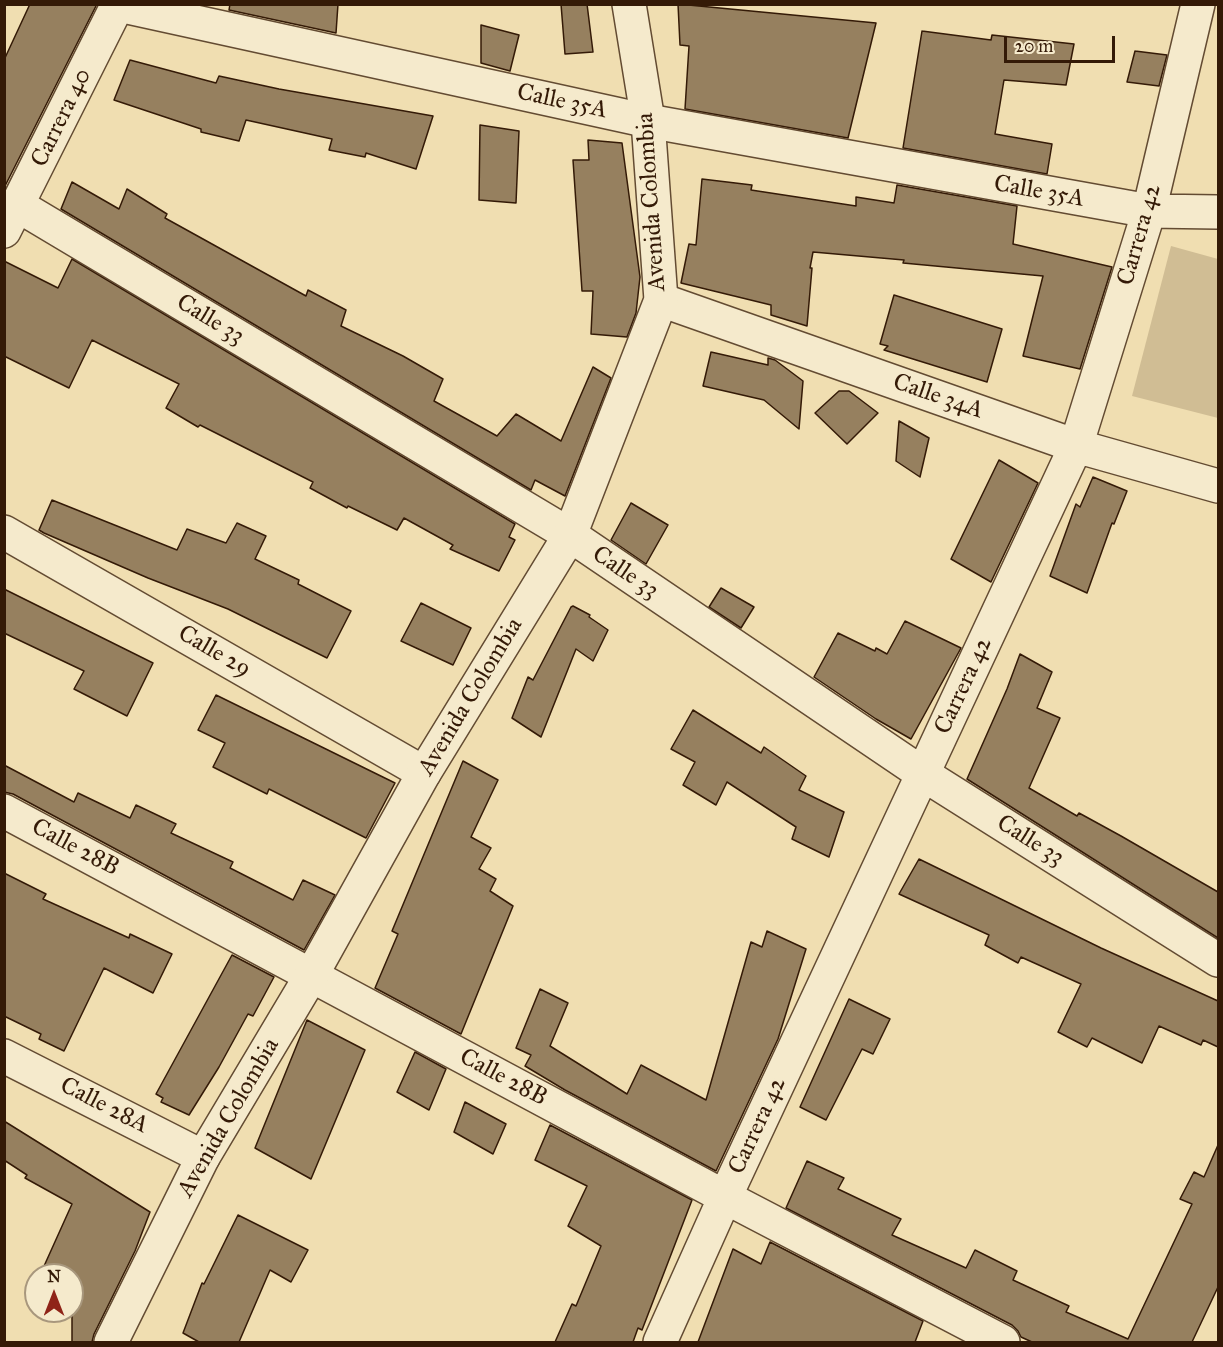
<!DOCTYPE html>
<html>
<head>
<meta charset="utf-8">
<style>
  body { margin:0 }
  #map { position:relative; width:1223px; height:1347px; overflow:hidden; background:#f0deb1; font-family:"IM FELL Great Primer",serif }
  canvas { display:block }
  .frame { position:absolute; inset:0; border:6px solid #341a07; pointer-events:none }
  .north { position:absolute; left:24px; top:1263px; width:60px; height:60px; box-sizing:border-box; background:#f5eacc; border:2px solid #a8977d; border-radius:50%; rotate:0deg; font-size:16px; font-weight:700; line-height:24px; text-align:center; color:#341a07 }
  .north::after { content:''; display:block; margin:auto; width:21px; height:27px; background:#8f2418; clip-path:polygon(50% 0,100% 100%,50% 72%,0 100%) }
  .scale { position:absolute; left:1004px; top:36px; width:111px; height:27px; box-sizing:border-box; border:3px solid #341a07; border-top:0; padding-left:8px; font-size:18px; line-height:21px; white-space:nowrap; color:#341a07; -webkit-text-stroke:4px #f5eacc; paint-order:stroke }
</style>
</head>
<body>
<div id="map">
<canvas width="1223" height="1347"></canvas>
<div class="frame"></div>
<div class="north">N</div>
<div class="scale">20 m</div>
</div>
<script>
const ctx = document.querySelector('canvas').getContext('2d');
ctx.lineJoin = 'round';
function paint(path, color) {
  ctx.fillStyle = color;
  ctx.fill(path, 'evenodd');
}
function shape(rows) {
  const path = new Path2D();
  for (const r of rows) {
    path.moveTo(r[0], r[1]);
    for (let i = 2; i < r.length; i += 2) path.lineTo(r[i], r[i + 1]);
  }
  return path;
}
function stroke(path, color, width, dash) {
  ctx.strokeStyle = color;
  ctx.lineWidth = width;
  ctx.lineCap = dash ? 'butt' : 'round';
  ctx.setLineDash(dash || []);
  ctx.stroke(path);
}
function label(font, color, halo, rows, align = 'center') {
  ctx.font = font + ' "IM FELL Great Primer",serif';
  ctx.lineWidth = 6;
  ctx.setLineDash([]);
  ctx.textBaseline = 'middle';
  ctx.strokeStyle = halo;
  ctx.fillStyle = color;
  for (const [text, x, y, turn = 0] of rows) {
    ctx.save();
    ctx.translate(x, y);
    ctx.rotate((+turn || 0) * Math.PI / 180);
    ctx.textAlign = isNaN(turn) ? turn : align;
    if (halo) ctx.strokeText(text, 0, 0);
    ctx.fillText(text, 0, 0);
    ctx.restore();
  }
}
paint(shape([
  [1171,246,1218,259,1218,418,1132,396]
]), '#d0bd94');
const building = shape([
  [30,4,97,4,4,188,4,60,30,4],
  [230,4,338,4,336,33,229,10,230,4],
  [561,4,587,4,593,52,565,54,561,4],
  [678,4,876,23,848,138,685,109,689,46,680,45,678,4],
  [481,25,519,35,510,71,481,63,481,25],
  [922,31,991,40,992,35,1074,44,1066,85,1004,80,995,134,1052,144,1047,174,903,148,922,31],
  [1135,51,1167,55,1159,86,1127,82,1135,51],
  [130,60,216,83,219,76,279,89,433,116,416,169,366,153,365,157,329,150,332,139,246,120,239,141,201,132,201,129,114,100,130,60],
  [480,125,519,131,516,203,479,200,480,125],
  [588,140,622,143,640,277,636,313,627,337,591,334,593,291,582,291,573,160,589,160,588,140],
  [702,179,752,185,751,190,856,206,856,197,894,203,897,185,1017,206,1013,244,1112,267,1080,369,1023,356,1043,276,903,263,904,260,813,252,810,268,812,268,807,326,771,315,771,305,681,283,689,244,696,245,702,179],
  [72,182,119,209,127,189,167,214,165,218,306,296,308,290,346,310,341,326,403,356,443,379,434,401,497,436,516,414,561,441,593,367,611,378,565,496,535,480,531,490,61,209,72,182],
  [72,259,515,524,509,537,515,540,499,571,450,549,453,545,404,518,397,530,348,506,347,508,310,488,313,482,200,425,198,427,166,408,179,384,92,340,69,388,4,356,4,261,58,288,72,259],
  [894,295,1002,329,987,382,884,350,888,346,880,344,894,295],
  [711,352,768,365,768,358,775,360,803,381,799,429,764,400,703,386,711,352],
  [839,391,849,391,878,413,847,444,815,413,839,391],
  [899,421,929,438,920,477,896,461,899,421],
  [999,460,1038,483,991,582,951,559,999,460],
  [1093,477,1127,491,1114,524,1112,523,1087,593,1050,576,1076,504,1080,507,1093,477],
  [52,500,177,550,187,529,226,543,237,523,266,536,255,559,299,580,298,584,351,611,327,658,228,609,148,578,44,533,39,530,52,500],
  [631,503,668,525,646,564,611,540,631,503],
  [721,588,754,607,741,628,709,607,721,588],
  [4,589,153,663,127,716,74,689,84,671,4,633,4,589],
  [421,603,471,628,453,665,401,641,421,603],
  [573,606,590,615,589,617,608,630,593,661,576,649,541,737,512,718,528,677,533,680,571,607,573,606],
  [905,621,961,648,911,739,876,719,814,677,838,633,875,651,876,648,887,654,905,621],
  [1020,654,1052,672,1037,708,1060,718,1029,788,1077,816,1079,813,1121,836,1218,892,1218,938,967,779,1007,689,1020,654],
  [216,695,395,783,366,838,269,789,267,794,213,767,225,743,198,730,216,695],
  [693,710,761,753,764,747,806,776,799,790,844,812,829,857,792,839,796,827,727,782,716,805,683,785,695,762,671,749,693,710],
  [463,761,498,780,471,837,491,848,479,869,496,879,490,891,513,906,461,1034,375,988,398,934,392,931,463,761],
  [4,765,74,802,78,793,130,818,136,805,176,824,171,833,233,862,230,868,293,900,303,880,335,895,304,950,13,794,4,792,4,765],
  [919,859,1101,948,1218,1001,1218,1047,1203,1040,1201,1045,1159,1026,1142,1063,1092,1038,1087,1047,1058,1032,1081,984,1021,957,1018,963,985,945,989,935,899,894,919,859],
  [4,873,46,894,43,899,129,938,130,934,172,954,153,993,104,968,64,1051,39,1039,41,1034,4,1016,4,873],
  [767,931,806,949,778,1039,716,1171,565,1090,525,1066,531,1055,516,1048,540,989,568,1003,550,1046,627,1094,641,1065,706,1100,751,942,762,947,767,931],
  [232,955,274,977,253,1016,248,1014,219,1067,189,1115,161,1102,163,1098,156,1094,232,955],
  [849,999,890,1019,873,1054,862,1049,826,1120,800,1107,849,999],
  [307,1020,365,1050,311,1179,255,1148,307,1020],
  [415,1052,446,1069,429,1110,397,1092,415,1052],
  [465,1102,506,1124,493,1154,454,1132,465,1102],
  [4,1121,150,1212,135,1251,94,1334,92,1342,72,1342,72,1275,40,1275,72,1204,25,1178,27,1175,4,1160,4,1121],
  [550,1125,692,1200,642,1330,638,1328,633,1342,555,1342,572,1304,576,1306,601,1246,568,1226,587,1186,535,1160,550,1125],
  [1218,1145,1218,1287,1192,1342,1032,1342,1021,1337,1018,1331,1012,1325,786,1208,807,1161,844,1178,838,1189,901,1219,892,1235,966,1268,975,1250,1017,1271,1013,1280,1069,1306,1066,1312,1128,1339,1192,1204,1180,1199,1194,1172,1204,1177,1218,1145],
  [238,1215,308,1250,291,1282,270,1270,239,1342,199,1342,183,1333,202,1283,204,1284,238,1215],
  [770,1242,923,1321,915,1342,698,1342,733,1249,761,1264,770,1242]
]);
paint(building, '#96805f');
stroke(building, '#341a07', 1.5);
const minor = shape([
  [118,5,648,121,1149,211,1218,212],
  [19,206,570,535,923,774,1218,960],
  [4,231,118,4],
  [661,300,1076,446,1218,486],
  [4,532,424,773],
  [4,811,725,1197,1003,1342],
  [4,1056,203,1157],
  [660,1342,725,1197,1076,446,1149,211,1198,4]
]);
const tertiary = shape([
  [111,1342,203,1157,311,976,424,773,570,535,661,300,648,121,629,4]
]);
stroke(minor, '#634b32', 36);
stroke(tertiary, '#634b32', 36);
stroke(minor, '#f5eacc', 33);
stroke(tertiary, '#f5eacc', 33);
label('24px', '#341a07', '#f5eacc', [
  ["Calle 35A",562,102,12],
  ["Carrera 40",62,118,-64],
  ["Calle 35A",1039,192,10],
  ["Avenida Colombia",652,202,-94],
  ["Carrera 42",1140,235,-74],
  ["Calle 33",210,320,31],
  ["Calle 34A",938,397,19],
  ["Calle 33",625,573,34],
  ["Calle 29",214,652,30],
  ["Carrera 42",964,686,-65],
  ["Avenida Colombia",471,697,-59],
  ["Calle 33",1030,841,32],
  ["Calle 28B",75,848,28],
  ["Calle 28B",503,1078,28],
  ["Calle 28A",104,1106,27],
  ["Avenida Colombia",229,1118,-60],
  ["Carrera 42",758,1126,-65]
]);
</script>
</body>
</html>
